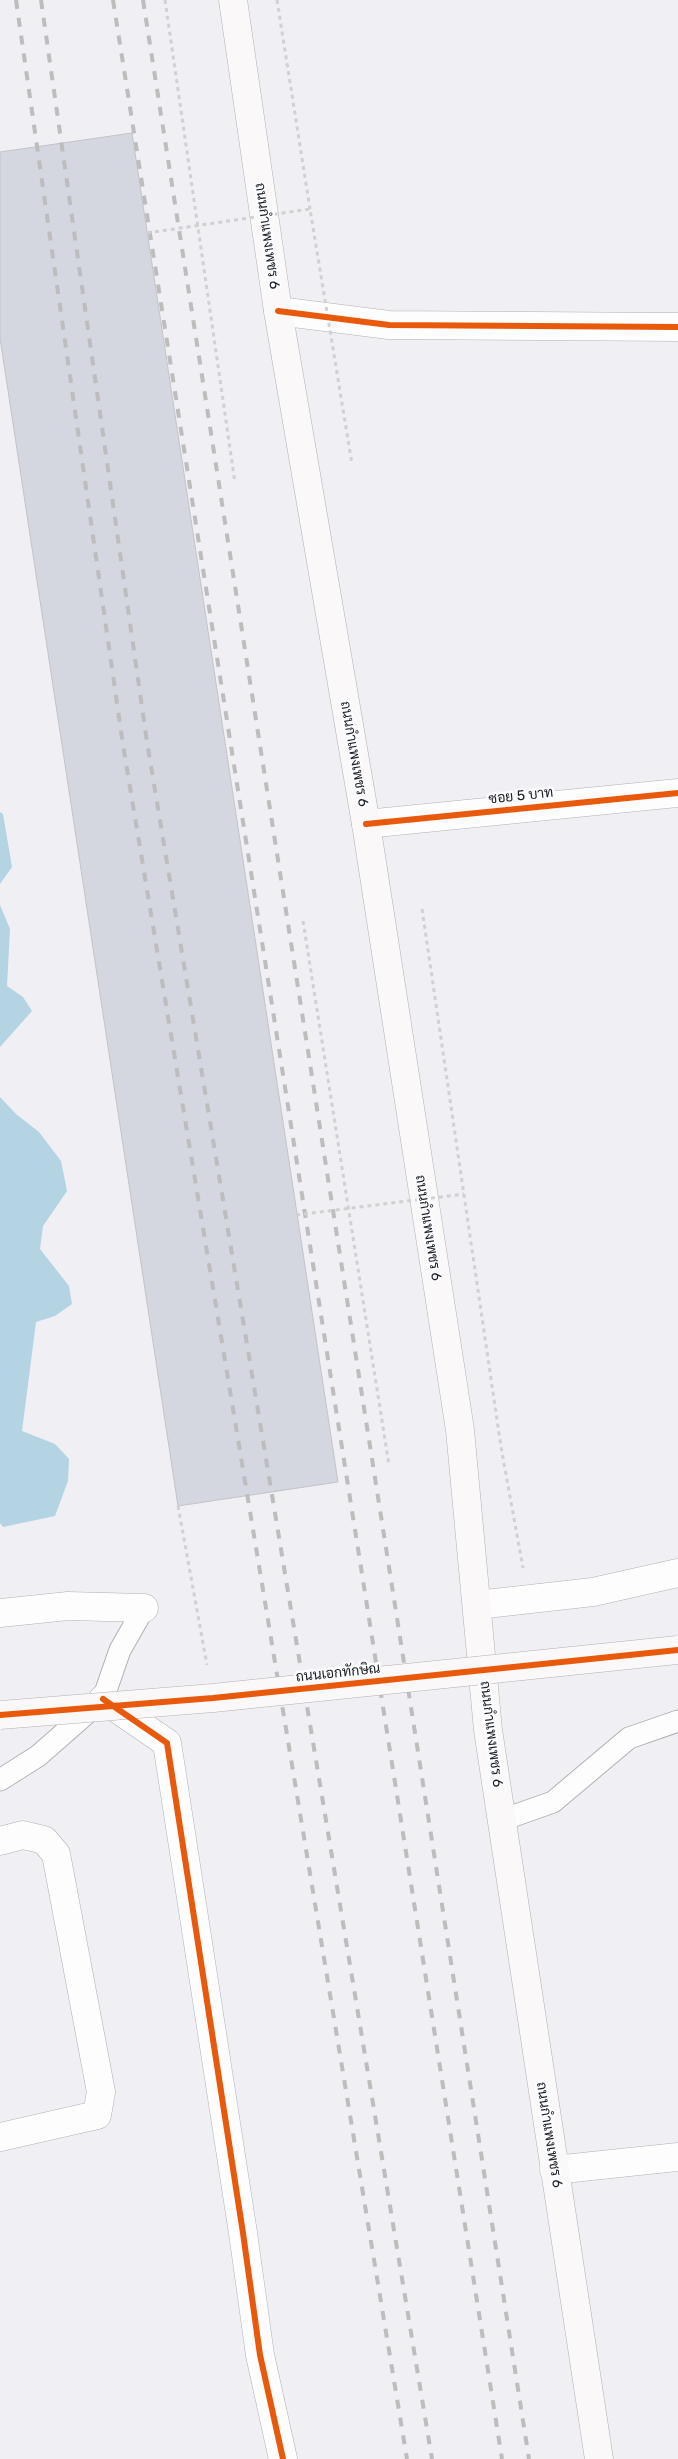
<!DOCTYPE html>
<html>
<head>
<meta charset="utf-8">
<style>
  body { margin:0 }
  canvas { display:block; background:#efeff4 }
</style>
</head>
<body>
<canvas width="678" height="2459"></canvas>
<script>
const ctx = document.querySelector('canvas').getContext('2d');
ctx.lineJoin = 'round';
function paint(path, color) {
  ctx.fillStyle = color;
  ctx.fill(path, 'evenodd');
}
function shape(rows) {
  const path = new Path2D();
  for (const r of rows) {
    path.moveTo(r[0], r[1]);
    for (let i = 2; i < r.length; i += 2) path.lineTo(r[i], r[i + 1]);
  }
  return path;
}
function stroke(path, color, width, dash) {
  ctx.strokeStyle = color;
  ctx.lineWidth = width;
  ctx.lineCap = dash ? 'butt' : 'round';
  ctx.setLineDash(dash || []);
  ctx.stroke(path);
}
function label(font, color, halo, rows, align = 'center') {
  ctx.font = font + ' Rubik,Sarabun,sans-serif';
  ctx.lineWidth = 5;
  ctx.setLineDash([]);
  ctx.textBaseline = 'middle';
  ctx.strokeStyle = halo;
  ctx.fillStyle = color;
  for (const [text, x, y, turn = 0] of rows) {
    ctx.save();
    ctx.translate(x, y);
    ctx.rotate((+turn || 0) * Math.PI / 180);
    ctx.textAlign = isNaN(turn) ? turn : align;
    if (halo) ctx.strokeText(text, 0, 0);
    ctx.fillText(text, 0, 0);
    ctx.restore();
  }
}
paint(shape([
  [0,812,3,814,12,867,0,884],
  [0,905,10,929,7,986,23,997,32,1011,0,1047],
  [0,1097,16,1114,39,1132,61,1161,67,1191,43,1226,40,1249,69,1286,72,1304,55,1316,36,1322,22,1431,55,1444,69,1459,68,1481,55,1516,3,1527,0,1523]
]), '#b4d4e3');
const building = shape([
  [132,133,338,1482,178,1506,0,338,0,152,132,133]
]);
paint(building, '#d4d6e0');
stroke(building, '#c4c4c7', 1);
const lane = shape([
  [0,1780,38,1756,103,1699,120,1650,144,1608],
  [502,1820,553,1802,629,1738,678,1721]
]);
const street = shape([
  [278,311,389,325,678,327],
  [366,824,678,793],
  [477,1605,593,1592,678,1573],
  [0,1613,68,1606,144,1608],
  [103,1699,167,1743,243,2233,260,2355,283,2459],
  [0,1841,23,1835,44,1840,56,1854,101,2092,97,2115,0,2137],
  [554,2170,678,2157]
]);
const secondary = shape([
  [233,0,278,311,366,824,460,1430,488,1730,599,2459]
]);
stroke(lane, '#b1b1b4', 23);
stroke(street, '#b1b1b4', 29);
stroke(secondary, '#b1b1b4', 29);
stroke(shape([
  [165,0,235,483],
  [277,0,310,209],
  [422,909,501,1447,523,1568],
  [303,921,389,1465],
  [178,1506,207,1665]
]), '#d1d1d2', 3, [4, 4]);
stroke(lane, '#fdfdfd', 21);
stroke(street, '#fdfdfd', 28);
stroke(secondary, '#faf8f8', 28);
stroke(shape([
  [16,0,123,745,407,2459],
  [41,0,147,742,432,2459],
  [113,0,502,2459],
  [143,0,529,2459]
]), '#bdbdbe', 4, [9, 9]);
const secondaryBridge = shape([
  [0,1715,213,1698,678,1650]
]);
stroke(secondaryBridge, '#b1b1b4', 29, []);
stroke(shape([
  [147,233,310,209,352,464],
  [296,1215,464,1194]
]), '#d1d1d2', 3, [4, 4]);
stroke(secondaryBridge, '#faf8f8', 28);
stroke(shape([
  [278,311,389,325,678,327],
  [366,824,678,793],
  [103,1699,167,1743,243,2233,260,2355,283,2459],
  [0,1715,213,1698,678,1650]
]), '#e8590c', 6);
label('14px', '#1e1f22', '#fbfcff', [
  ["ถนนกำแพงเพชร 6",267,236,82],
  ["ถนนกำแพงเพชร 6",354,754,80],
  ["ซอย 5 บาท",521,796,-6],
  ["ถนนกำแพงเพชร 6",428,1228,81],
  ["ถนนเอกทักษิณ",338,1673,-6],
  ["ถนนกำแพงเพชร 6",491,1734,83],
  ["ถนนกำแพงเพชร 6",549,2135,81]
]);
</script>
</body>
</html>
